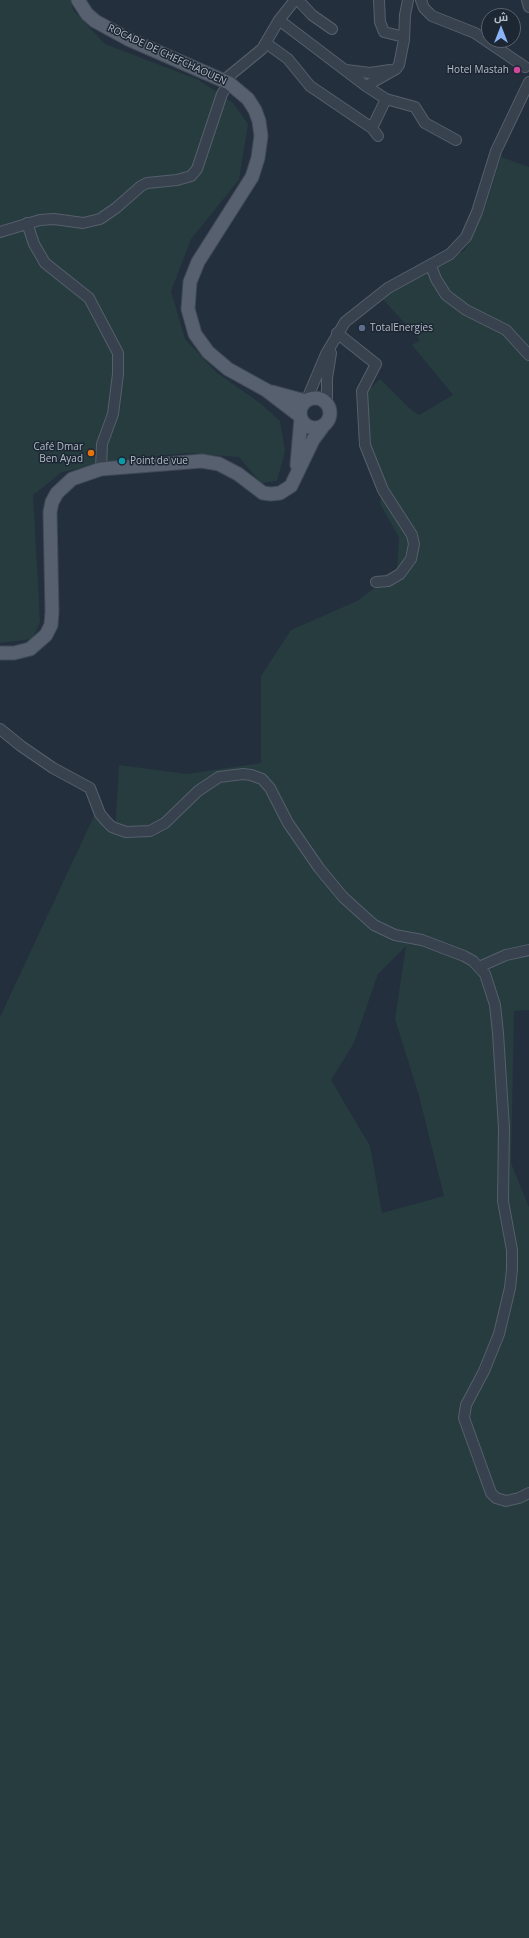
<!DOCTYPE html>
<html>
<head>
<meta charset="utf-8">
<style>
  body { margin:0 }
  #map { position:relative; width:529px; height:1938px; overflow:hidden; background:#242f3e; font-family:"Open Sans",Cairo,sans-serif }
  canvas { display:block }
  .north { position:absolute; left:481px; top:8px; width:40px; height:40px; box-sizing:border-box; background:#1d2633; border:1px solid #59626f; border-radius:50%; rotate:0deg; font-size:11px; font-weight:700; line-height:16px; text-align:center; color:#b4bcc9 }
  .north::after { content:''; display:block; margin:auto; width:14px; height:18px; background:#8ab4f8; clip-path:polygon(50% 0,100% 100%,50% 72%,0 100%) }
</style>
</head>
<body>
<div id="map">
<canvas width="529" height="1938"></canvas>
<div class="north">ش</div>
</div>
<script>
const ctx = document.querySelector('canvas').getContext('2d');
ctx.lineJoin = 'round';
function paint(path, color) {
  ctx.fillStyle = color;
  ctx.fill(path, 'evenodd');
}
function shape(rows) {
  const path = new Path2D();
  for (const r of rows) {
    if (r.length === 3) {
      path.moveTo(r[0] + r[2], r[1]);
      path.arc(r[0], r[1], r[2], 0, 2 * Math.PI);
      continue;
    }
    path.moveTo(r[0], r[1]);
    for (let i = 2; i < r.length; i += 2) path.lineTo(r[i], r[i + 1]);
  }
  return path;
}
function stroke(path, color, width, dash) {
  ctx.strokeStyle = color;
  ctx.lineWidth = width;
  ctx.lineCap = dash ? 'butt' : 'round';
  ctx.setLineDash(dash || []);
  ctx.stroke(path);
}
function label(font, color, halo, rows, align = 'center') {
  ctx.font = font + ' "Open Sans",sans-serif';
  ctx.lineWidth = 3;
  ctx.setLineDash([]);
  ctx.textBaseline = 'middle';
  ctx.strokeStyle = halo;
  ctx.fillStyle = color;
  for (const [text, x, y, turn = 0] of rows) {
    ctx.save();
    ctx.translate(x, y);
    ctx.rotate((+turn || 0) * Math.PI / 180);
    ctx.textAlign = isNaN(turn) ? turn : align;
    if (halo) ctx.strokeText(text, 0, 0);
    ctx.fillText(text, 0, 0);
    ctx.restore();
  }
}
paint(shape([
  [0,0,71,0,73,10,105,44,199,80,233,103,248,124,239,180,191,239,171,291,185,339,216,372,260,403,280,421,285,451,277,481,261,483,239,457,187,453,134,458,62,472,33,495,40,622,32,639,0,643],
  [501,157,529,167,529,1010,514,1011,511,1163,529,1207,529,1938,0,1938,0,1017,94,816,115,833,119,765,187,774,261,763,261,676,291,630,357,601,397,571,399,537,380,504,384,478,366,444,367,391,380,379,409,408,419,415,453,395,412,345,420,340,380,296,426,273,465,250,483,214],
  [406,946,395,1019,419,1096,444,1196,382,1213,370,1146,331,1080,354,1043,378,974]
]), '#263c3f');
const minor = shape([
  [298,0,312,15,332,29],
  [379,0,380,22,384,32,404,37],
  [408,0,405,15,404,40,399,65,396,69,366,86,386,99,415,107,425,123,456,140],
  [421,0,424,8,432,16,475,33,525,67],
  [527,0,529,7],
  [279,20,366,86],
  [266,43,288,59,310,86,372,128,378,136],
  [346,70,370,73,390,70],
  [223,81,262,49,279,20,295,0],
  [372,128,386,99],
  [27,223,34,244,45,263,89,298,118,353,118,374,113,414,102,444,101,469],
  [0,232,40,220,54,219,83,223,100,219,116,208,141,186,147,183,177,180,191,176,197,169,222,94,229,83],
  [431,266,436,279,446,295,466,310,506,330,529,355],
  [337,333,376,364,362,391,365,445,383,490,412,535,414,544,411,559,400,574,388,581,376,582],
  [307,399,326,354,345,322,388,288,450,254,466,237,477,212,496,151,529,82],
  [327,404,327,378,331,353],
  [0,729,21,746,53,768,90,788,100,814,106,821,112,827,126,832,150,831,165,823,198,791,219,777,243,774,251,775,262,779,270,788,288,823,319,868,343,897,374,925,395,935,422,940,464,956,473,961,485,974,495,1005,498,1033,504,1128,503,1201,512,1250,512,1269,510,1288,499,1334,484,1371,466,1405,464,1418,491,1493,496,1498,506,1501,519,1498,529,1493],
  [479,967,506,955,529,950]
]);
const major = shape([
  [78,0,87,14,95,21,128,39,229,83,248,99,255,110,259,121,261,136,258,158,252,177,198,262,190,282,188,309,195,334,208,352,228,369,266,390,300,416],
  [272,392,305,401],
  [315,413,15],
  [297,465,301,418],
  [0,653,14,653,30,649,46,635,51,625,52,612,50,512,52,502,57,493,72,479,101,469,202,461,219,464,238,474,263,493,271,494,280,493,291,486,313,440,324,425]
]);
stroke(minor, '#565f6c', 12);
stroke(major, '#414a57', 15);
stroke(minor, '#38414e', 10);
stroke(major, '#56606e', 13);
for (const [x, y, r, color] of [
  [517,70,4,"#d1479c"],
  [362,328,4,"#5c6f8a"],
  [91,453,4,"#e8710a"],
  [122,461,4,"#0f9aa8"]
]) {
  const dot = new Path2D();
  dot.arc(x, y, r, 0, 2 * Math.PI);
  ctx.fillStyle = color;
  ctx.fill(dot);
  stroke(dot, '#1d2633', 1.5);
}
label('10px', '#b4bcc9', '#1d2633', [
  ["ROCADE DE CHEFCHAOUEN",167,55,25]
]);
label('10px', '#b4bcc9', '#1d2633', [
  ["Hotel Mastah",509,70],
  ["TotalEnergies",370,328,"left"],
  ["Café Dmar",83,447],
  ["Ben Ayad",83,459],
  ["Point de vue",130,461,"left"]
], 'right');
</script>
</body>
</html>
